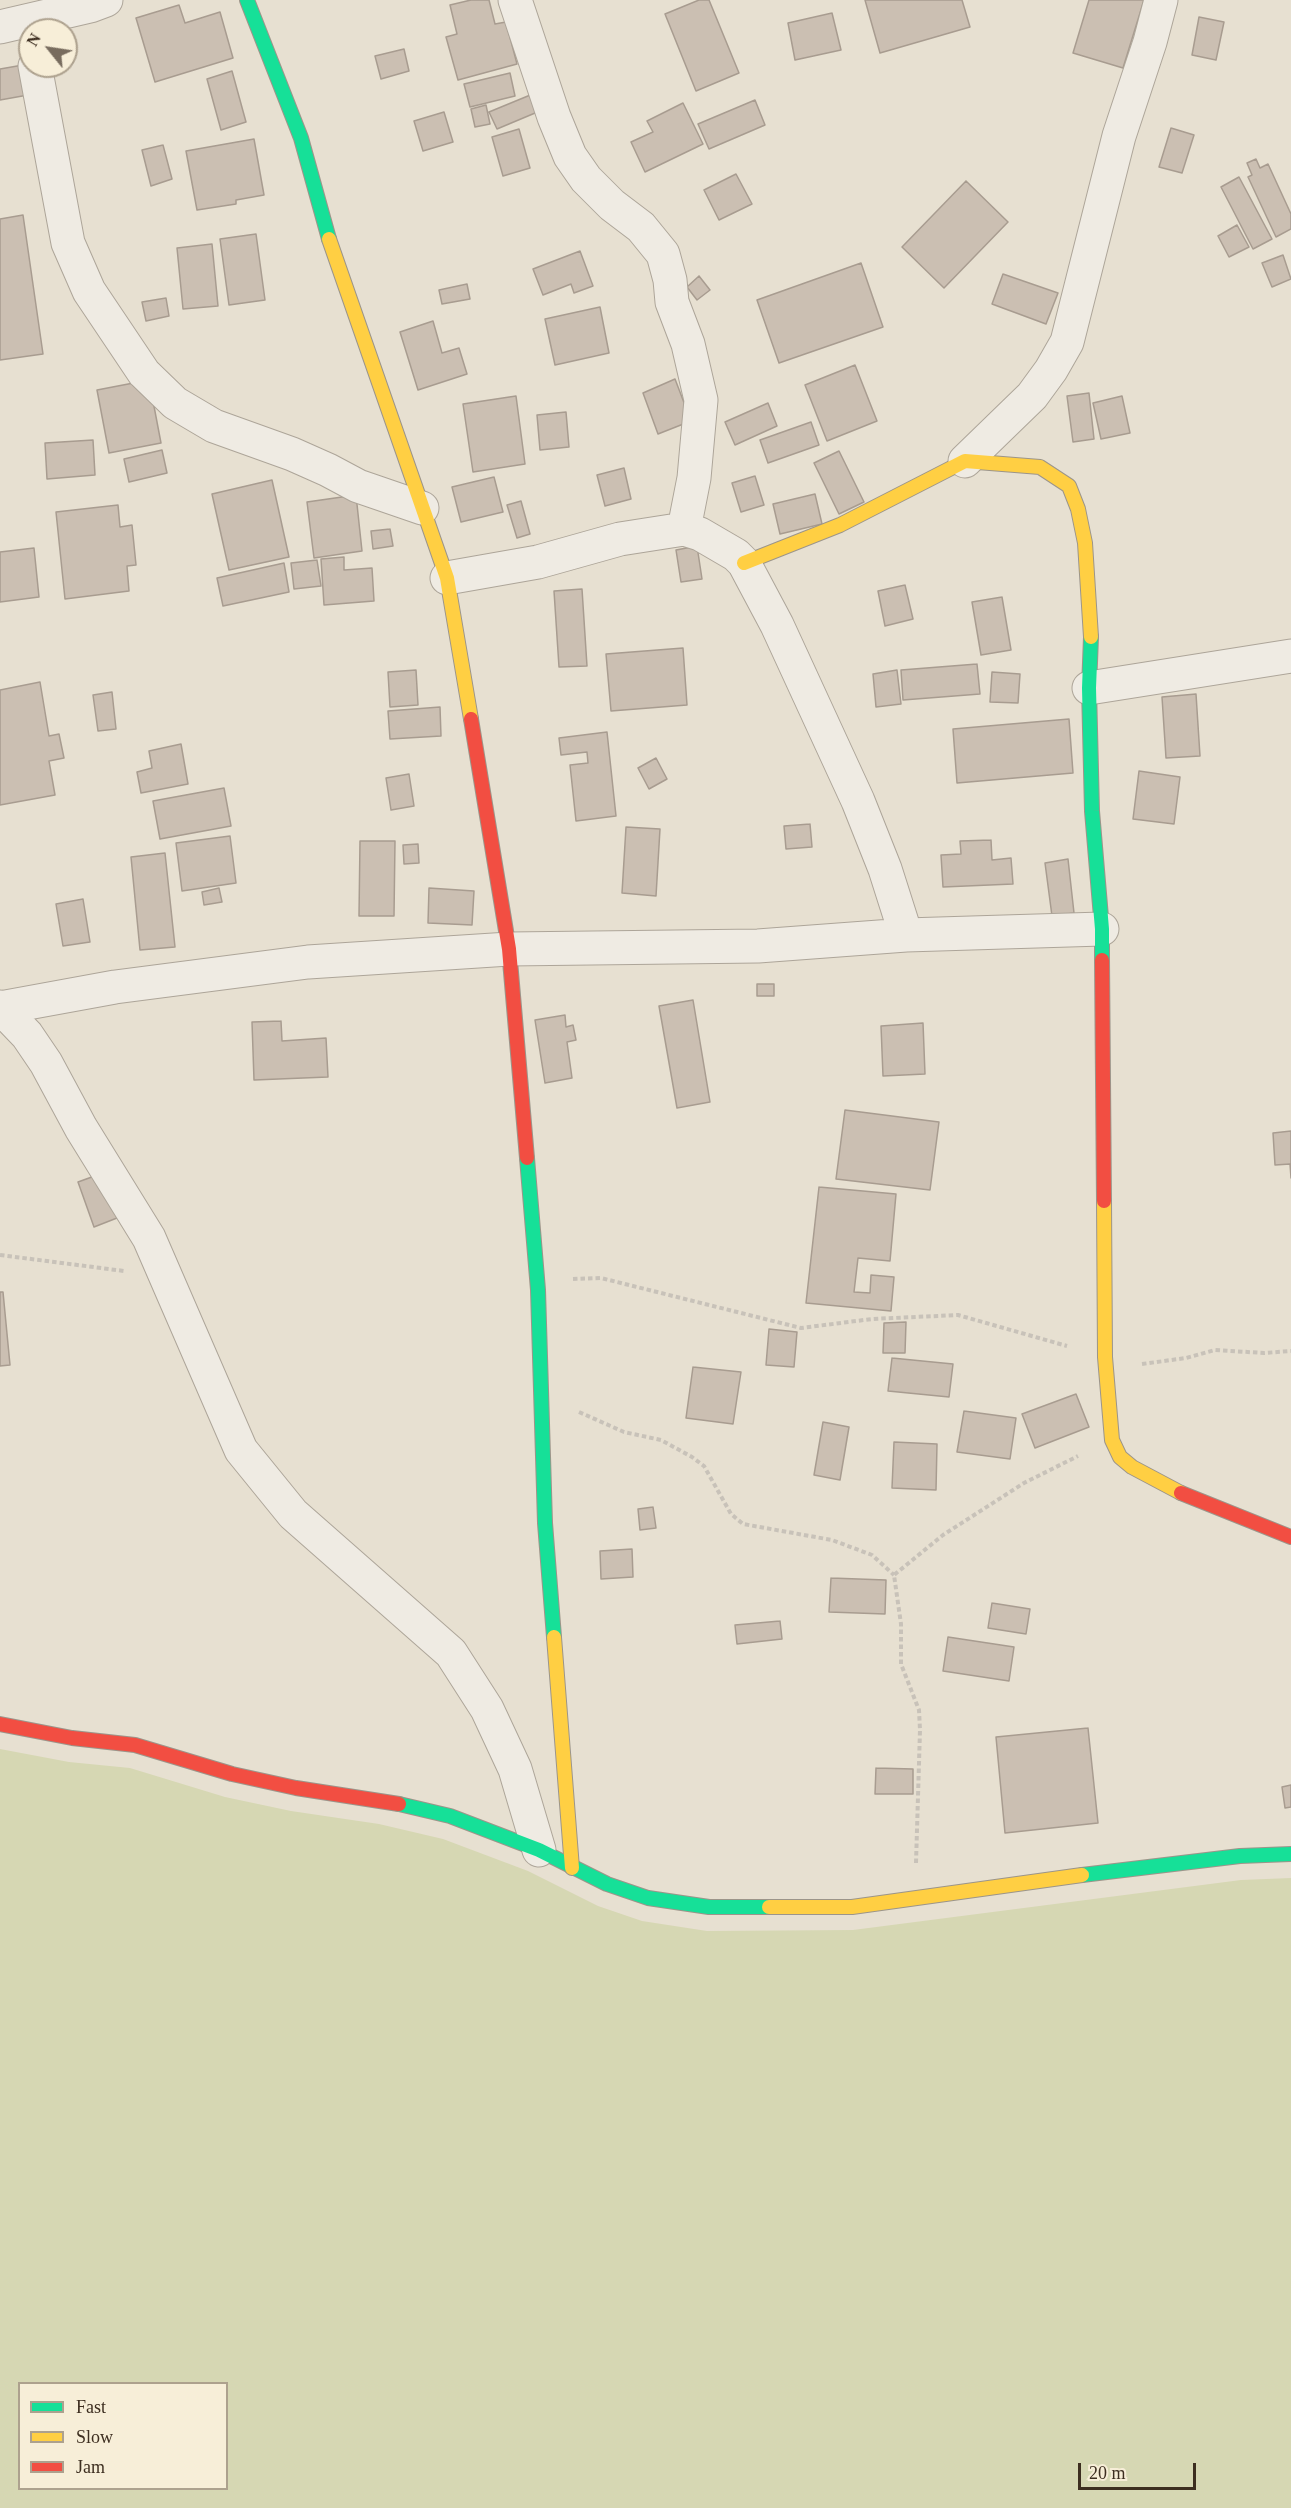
<!DOCTYPE html>
<html>
<head>
<meta charset="utf-8">
<style>
  body { margin:0 }
  #map { position:relative; width:1291px; height:2508px; overflow:hidden; background:#e7e0d1; font-family:"Times New Roman",serif }
  canvas { display:block }
  .legend { position:absolute; left:18px; top:2382px; width:210px; height:108px; box-sizing:border-box; background:#f7eed8; border:2px solid #ada18e; margin:0; padding:8px 10px; list-style:none; font-size:18px; color:#3d2e20 }
  .legend li { display:flex; align-items:center; gap:12px; height:30px }
  .legend b { width:30px; border:2px solid #ada18e }
  .north { position:absolute; left:18px; top:18px; width:60px; height:60px; box-sizing:border-box; background:#f7eed8; border:2px solid #ada18e; border-radius:50%; rotate:300deg; font-size:16px; font-weight:700; line-height:24px; text-align:center; color:#3d2e20 }
  .north::after { content:''; display:block; margin:auto; width:21px; height:27px; background:#786c5e; clip-path:polygon(50% 0,100% 100%,50% 72%,0 100%) }
  .scale { position:absolute; left:1078px; top:2463px; width:118px; height:27px; box-sizing:border-box; border:3px solid #3d2e20; border-top:0; padding-left:8px; font-size:18px; line-height:21px; white-space:nowrap; color:#3d2e20; -webkit-text-stroke:4px #f7eed8; paint-order:stroke }
</style>
</head>
<body>
<div id="map">
<canvas width="1291" height="2508"></canvas>
<ul class="legend">
<li><b style="height:8px;background:#16e098"></b>Fast</li>
<li><b style="height:8px;background:#ffcf43"></b>Slow</li>
<li><b style="height:8px;background:#f24e42"></b>Jam</li>
</ul>
<div class="north">N</div>
<div class="scale">20 m</div>
</div>
<script>
const ctx = document.querySelector('canvas').getContext('2d');
ctx.lineJoin = 'round';
function paint(path, color) {
  ctx.fillStyle = color;
  ctx.fill(path, 'evenodd');
}
function shape(rows) {
  const path = new Path2D();
  for (const r of rows) {
    path.moveTo(r[0], r[1]);
    for (let i = 2; i < r.length; i += 2) path.lineTo(r[i], r[i + 1]);
  }
  return path;
}
function stroke(path, color, width, dash) {
  ctx.strokeStyle = color;
  ctx.lineWidth = width;
  ctx.lineCap = dash ? 'butt' : 'round';
  ctx.setLineDash(dash || []);
  ctx.stroke(path);
}
paint(shape([
  [0,1749,69,1762,130,1768,225,1797,291,1811,379,1824,443,1839,528,1871,598,1906,642,1921,707,1931,853,1930,1241,1880,1291,1878,1291,2508,0,2508],
  [20,2384,226,2384,226,2488,20,2488]
]), '#d6d7b3');
const building = shape([
  [471,0,489,0,495,24,506,22,517,64,458,80,446,37,457,34,450,5,471,0],
  [699,0,709,0,739,73,696,91,665,14,699,0],
  [865,0,962,0,970,27,880,53,865,0],
  [1089,0,1144,0,1123,68,1073,53,1089,0],
  [179,5,185,23,220,12,233,58,155,82,136,18,179,5],
  [832,13,841,50,795,60,788,23,832,13],
  [1199,17,1224,22,1216,60,1192,55,1199,17],
  [404,49,409,71,381,79,375,56,404,49],
  [23,65,28,95,0,100,0,69,23,65],
  [232,71,246,122,221,130,207,79,232,71],
  [510,73,515,96,470,107,464,84,510,73],
  [540,91,547,108,497,129,489,112,540,91],
  [755,100,765,125,709,149,698,124,755,100],
  [683,103,703,144,645,172,631,142,653,132,647,121,683,103],
  [486,105,490,124,475,127,471,109,486,105],
  [444,112,453,142,423,151,414,121,444,112],
  [1171,128,1194,135,1182,173,1159,167,1171,128],
  [519,129,530,168,503,176,492,137,519,129],
  [254,139,264,195,236,200,236,204,197,210,186,151,254,139],
  [163,145,172,179,151,186,142,150,163,145],
  [1256,159,1260,168,1268,164,1291,214,1291,229,1276,237,1248,177,1252,175,1247,163,1256,159],
  [736,174,752,204,719,220,704,190,736,174],
  [1239,177,1272,239,1253,249,1221,187,1239,177],
  [966,181,1008,222,944,288,902,247,966,181],
  [23,215,43,354,0,360,0,219,23,215],
  [1237,225,1249,247,1229,257,1218,236,1237,225],
  [256,234,265,300,229,305,220,239,256,234],
  [212,244,218,306,183,309,177,248,212,244],
  [580,251,593,286,574,293,571,284,543,295,533,269,580,251],
  [1283,255,1291,279,1272,287,1262,263,1283,255],
  [861,263,883,327,779,363,757,300,861,263],
  [1003,274,1058,293,1046,324,992,304,1003,274],
  [699,276,710,290,697,300,687,287,699,276],
  [467,284,470,299,442,304,439,290,467,284],
  [166,298,169,316,146,321,142,302,166,298],
  [600,307,609,353,555,365,545,319,600,307],
  [433,321,442,353,459,348,467,374,418,390,400,332,433,321],
  [855,365,877,421,827,441,805,385,855,365],
  [675,379,691,421,658,434,643,393,675,379],
  [149,380,161,443,109,453,97,390,149,380],
  [1089,393,1094,439,1073,442,1067,396,1089,393],
  [516,396,525,464,473,472,463,404,516,396],
  [1122,396,1130,433,1101,439,1093,403,1122,396],
  [768,403,777,426,735,445,725,422,768,403],
  [566,412,569,447,540,450,537,415,566,412],
  [811,422,819,445,768,463,760,440,811,422],
  [93,440,95,475,47,479,45,443,93,440],
  [162,450,167,473,129,482,124,459,162,450],
  [839,451,864,502,839,514,814,463,839,451],
  [624,468,631,499,605,506,597,475,624,468],
  [755,476,764,505,741,512,732,483,755,476],
  [494,477,503,512,461,522,452,487,494,477],
  [272,480,289,557,229,570,212,494,272,480],
  [815,494,822,524,780,534,773,504,815,494],
  [356,495,362,551,314,558,307,502,356,495],
  [521,501,530,534,517,538,507,505,521,501],
  [118,505,120,527,132,525,136,565,127,566,129,591,65,599,56,512,118,505],
  [390,529,393,546,373,549,371,531,390,529],
  [697,546,702,579,681,582,676,550,697,546],
  [34,548,39,597,0,602,0,552,34,548],
  [344,557,344,570,372,568,374,601,324,605,321,559,344,557],
  [317,560,321,586,294,589,291,563,317,560],
  [284,563,289,592,223,606,217,578,284,563],
  [905,585,913,619,885,626,878,591,905,585],
  [582,589,587,666,559,667,554,591,582,589],
  [1002,597,1011,650,981,655,972,602,1002,597],
  [683,648,687,705,611,711,606,654,683,648],
  [977,664,980,694,903,700,901,670,977,664],
  [416,670,418,705,390,707,388,672,416,670],
  [897,670,901,704,876,707,873,674,897,670],
  [992,672,1020,674,1018,703,990,702,992,672],
  [40,682,49,736,59,734,64,758,49,761,55,795,0,805,0,690,40,682],
  [112,692,116,729,98,731,93,695,112,692],
  [1196,694,1200,756,1166,758,1162,697,1196,694],
  [440,707,441,736,390,739,388,711,440,707],
  [1069,719,1073,773,957,783,953,729,1069,719],
  [607,732,616,816,576,821,570,765,588,763,587,752,561,755,559,738,607,732],
  [181,744,188,784,141,793,137,772,152,768,149,751,181,744],
  [656,758,667,779,649,789,638,768,656,758],
  [1139,771,1180,777,1174,824,1133,819,1139,771],
  [409,774,414,806,391,810,386,778,409,774],
  [224,788,231,826,160,839,153,801,224,788],
  [810,824,812,847,786,849,784,826,810,824],
  [626,827,660,829,656,896,622,893,626,827],
  [230,836,236,883,182,891,176,843,230,836],
  [991,840,992,860,1011,858,1013,884,943,887,941,855,961,854,960,841,991,840],
  [360,841,395,841,394,916,359,916,360,841],
  [418,844,419,863,404,864,403,845,418,844],
  [165,853,175,947,140,950,131,857,165,853],
  [1068,859,1074,913,1052,916,1045,863,1068,859],
  [219,888,222,902,204,905,202,892,219,888],
  [429,888,474,891,472,925,428,923,429,888],
  [83,899,90,942,63,946,56,904,83,899],
  [757,984,774,984,774,996,757,996,757,984],
  [693,1000,710,1102,677,1108,659,1006,693,1000],
  [565,1015,566,1027,573,1025,576,1040,567,1042,572,1078,545,1083,535,1020,565,1015],
  [281,1021,282,1041,326,1038,328,1077,254,1080,252,1022,281,1021],
  [923,1023,925,1074,883,1076,881,1026,923,1023],
  [845,1110,939,1122,930,1190,836,1179,845,1110],
  [1291,1131,1291,1178,1290,1164,1275,1165,1273,1133,1291,1131],
  [100,1174,117,1218,94,1227,78,1182,100,1174],
  [819,1187,896,1194,890,1261,858,1258,854,1292,870,1293,871,1275,894,1277,891,1311,806,1303,819,1187],
  [0,1292,3,1292,10,1365,0,1366,0,1292],
  [906,1322,905,1353,883,1353,884,1323,906,1322],
  [769,1329,797,1332,794,1367,766,1365,769,1329],
  [892,1358,953,1364,949,1397,888,1391,892,1358],
  [693,1367,741,1372,733,1424,686,1418,693,1367],
  [1076,1394,1089,1427,1035,1448,1022,1414,1076,1394],
  [964,1411,1016,1418,1010,1459,957,1452,964,1411],
  [823,1422,849,1427,840,1480,814,1475,823,1422],
  [894,1442,937,1444,936,1490,892,1488,894,1442],
  [653,1507,656,1528,640,1530,638,1509,653,1507],
  [632,1549,633,1577,601,1579,600,1551,632,1549],
  [831,1578,886,1580,885,1614,829,1612,831,1578],
  [992,1603,1030,1609,1026,1634,988,1628,992,1603],
  [780,1621,782,1639,737,1644,735,1625,780,1621],
  [948,1637,1014,1647,1009,1681,943,1671,948,1637],
  [1088,1728,1098,1823,1005,1833,996,1737,1088,1728],
  [876,1768,913,1769,913,1794,875,1794,876,1768],
  [1291,1785,1291,1807,1285,1808,1282,1787,1291,1785]
]);
paint(building, '#cbbfb2');
stroke(building, '#a89c90', 1.5);
const street = shape([
  [515,0,554,117,570,156,586,179,612,205,641,227,663,254,670,280,672,302,688,344,701,400,694,478,684,529],
  [0,27,90,6,106,0],
  [35,66,68,243,89,291,144,373,175,403,214,426,292,454,328,470,358,486,422,508],
  [965,461,1032,396,1051,370,1067,342,1119,136,1150,42,1161,0],
  [447,578,538,562,620,539,684,529,700,534,736,555,744,563,777,625,858,801,885,869,906,935],
  [1089,688,1291,656],
  [0,1007,27,1035,46,1063,81,1128,149,1238,241,1450,293,1514,451,1653,487,1709,515,1769,539,1850],
  [0,1008,115,987,308,962,509,949,758,946,906,935,1102,929]
]);
const fast = shape([
  [247,0,301,138,329,239],
  [1091,637,1089,688,1092,811,1102,929,1102,960],
  [527,1158,538,1290,545,1523,554,1637],
  [399,1804,450,1816,539,1850,607,1884,648,1898,709,1907,769,1907],
  [1082,1875,1240,1856,1291,1854]
]);
const slow = shape([
  [329,239,447,578,471,719],
  [744,563,840,525,965,461,1040,467,1069,486,1078,509,1085,543,1091,637],
  [1104,1201,1105,1357,1112,1440,1120,1457,1132,1467,1181,1493],
  [554,1637,572,1868],
  [769,1907,852,1907,1082,1875]
]);
const jam = shape([
  [471,719,509,949,527,1158],
  [1102,960,1104,1201],
  [1181,1493,1291,1537],
  [0,1724,72,1738,135,1745,232,1774,296,1788,399,1804]
]);
stroke(street, '#ada599', 35);
stroke(fast, '#9c958a', 16);
stroke(slow, '#9c958a', 16);
stroke(jam, '#9c958a', 16);
stroke(shape([
  [0,1255,124,1271],
  [573,1279,601,1278,801,1328,872,1319,958,1315,1067,1346],
  [1142,1364,1186,1358,1215,1350,1264,1353,1291,1351],
  [579,1412,624,1432,661,1440,692,1457,704,1466,731,1514,743,1524,832,1540,872,1555,894,1575],
  [916,1863,920,1730,919,1710,901,1664,901,1624,894,1575,943,1535,1024,1483,1078,1456]
]), '#c8c2b9', 4, [4.5, 3]);
stroke(street, '#efebe3', 33);
stroke(fast, '#16e098', 14);
stroke(slow, '#ffcf43', 14);
stroke(jam, '#f24e42', 14);
</script>
</body>
</html>
